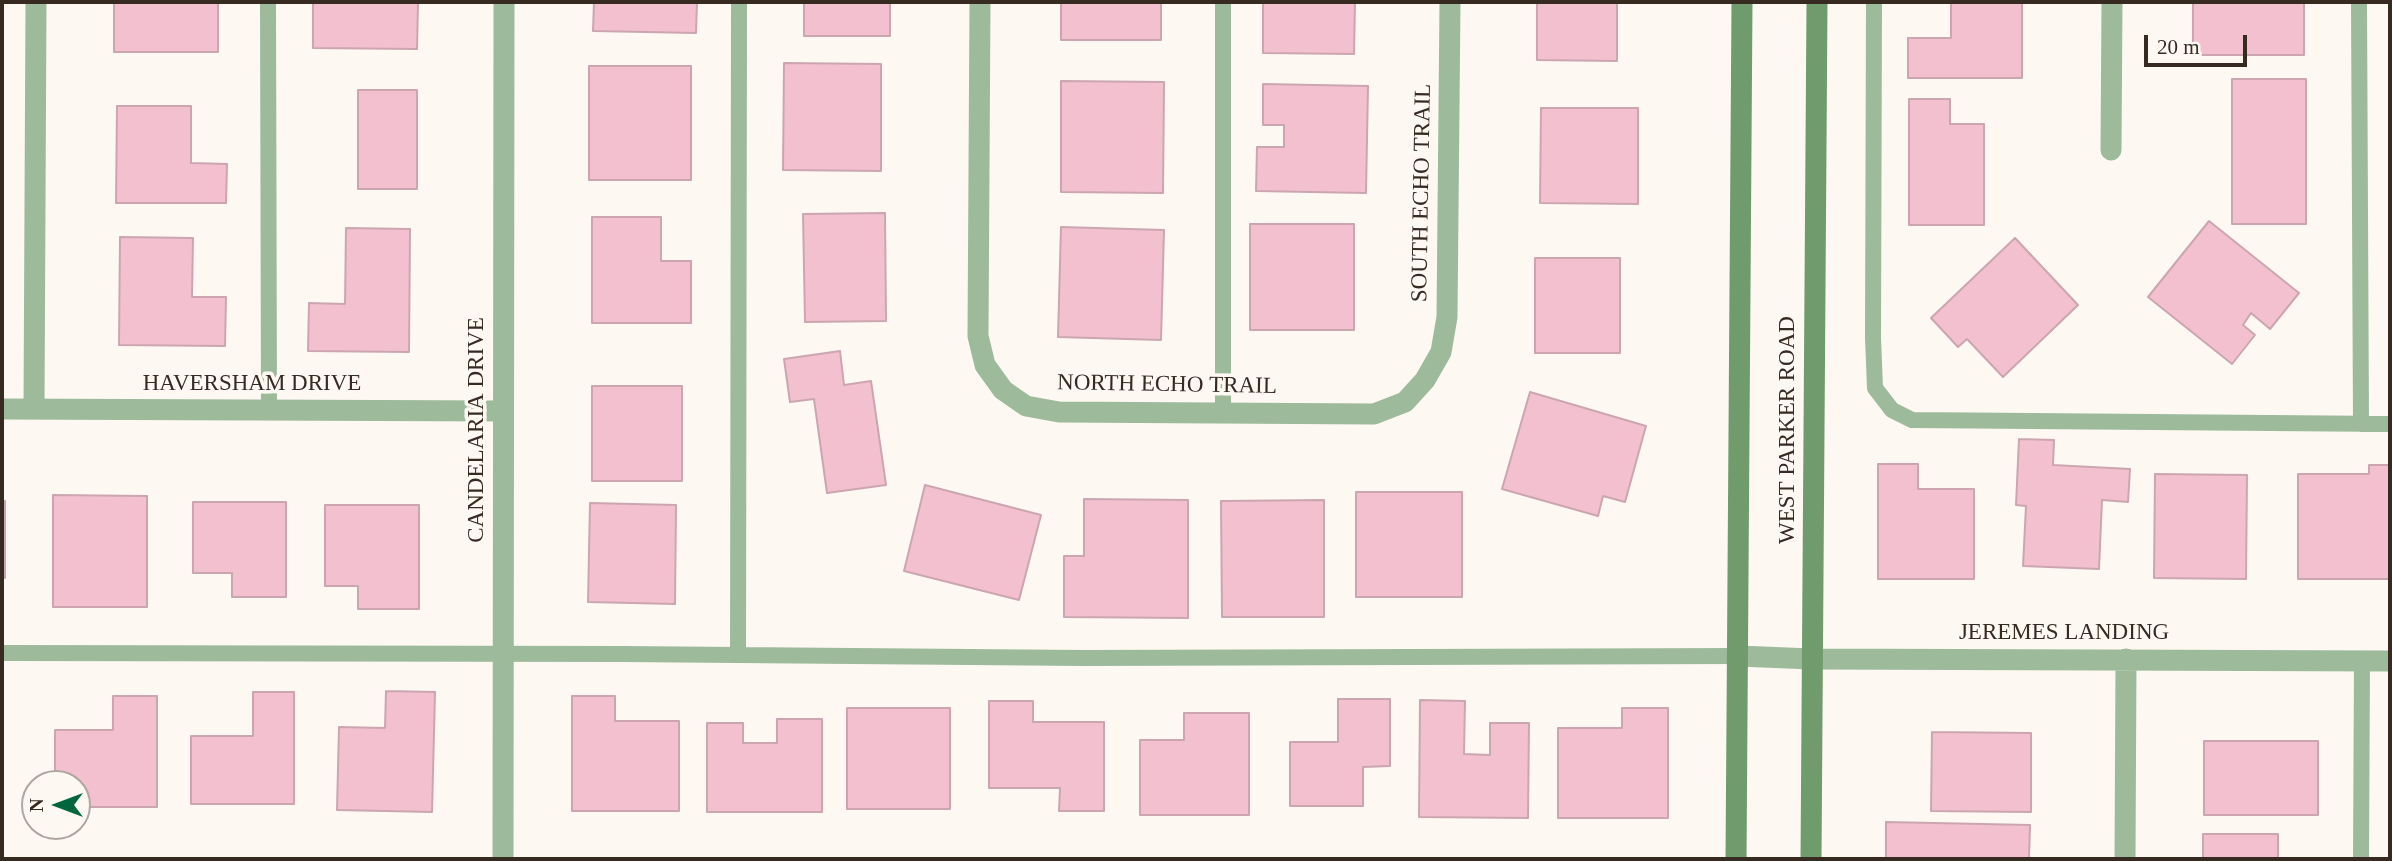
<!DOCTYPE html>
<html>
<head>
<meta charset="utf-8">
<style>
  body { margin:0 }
  #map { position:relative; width:2392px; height:861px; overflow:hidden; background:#fef8f3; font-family:"Times New Roman",serif }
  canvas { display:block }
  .frame { position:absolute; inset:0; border:4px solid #362a21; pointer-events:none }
  .north { position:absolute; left:21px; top:770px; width:70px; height:70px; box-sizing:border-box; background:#fef8f3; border:2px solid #aea69f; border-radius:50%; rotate:270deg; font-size:19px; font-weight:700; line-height:28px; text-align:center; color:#362a21 }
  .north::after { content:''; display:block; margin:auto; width:24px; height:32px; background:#00673c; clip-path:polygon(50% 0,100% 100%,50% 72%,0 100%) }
  .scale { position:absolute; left:2144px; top:35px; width:103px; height:32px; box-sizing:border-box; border:4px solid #362a21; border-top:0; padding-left:9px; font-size:21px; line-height:24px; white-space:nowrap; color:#362a21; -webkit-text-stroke:5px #fef8f3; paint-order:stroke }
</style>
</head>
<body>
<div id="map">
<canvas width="2392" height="861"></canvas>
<div class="frame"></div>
<div class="north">N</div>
<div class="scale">20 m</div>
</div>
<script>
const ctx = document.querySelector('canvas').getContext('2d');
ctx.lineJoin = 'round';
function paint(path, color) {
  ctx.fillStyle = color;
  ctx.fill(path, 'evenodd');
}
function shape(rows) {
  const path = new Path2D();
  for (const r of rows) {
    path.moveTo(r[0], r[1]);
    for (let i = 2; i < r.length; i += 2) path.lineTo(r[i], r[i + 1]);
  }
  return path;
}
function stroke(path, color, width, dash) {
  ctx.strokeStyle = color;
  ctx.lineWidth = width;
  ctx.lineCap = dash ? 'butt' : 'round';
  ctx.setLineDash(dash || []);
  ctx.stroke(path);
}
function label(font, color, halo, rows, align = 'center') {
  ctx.font = font + ' "Times New Roman",serif';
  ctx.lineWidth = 7;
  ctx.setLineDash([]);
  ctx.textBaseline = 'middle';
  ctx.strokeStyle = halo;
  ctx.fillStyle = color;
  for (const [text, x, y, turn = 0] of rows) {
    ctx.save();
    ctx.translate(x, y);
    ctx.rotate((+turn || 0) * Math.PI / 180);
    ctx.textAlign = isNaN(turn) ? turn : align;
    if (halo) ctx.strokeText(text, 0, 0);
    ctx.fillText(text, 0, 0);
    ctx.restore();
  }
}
const building = shape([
  [114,2,218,2,218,52,114,52,114,2],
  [313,2,418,2,417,49,313,48,313,2],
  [594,2,697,2,696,33,593,31,594,2],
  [804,2,890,2,890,36,804,36,804,2],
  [1061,2,1161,2,1161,40,1061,40,1061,2],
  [1263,2,1355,2,1354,54,1263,53,1263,2],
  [1537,2,1617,2,1617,61,1537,60,1537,2],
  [1951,2,2022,2,2022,78,1908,78,1908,38,1951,38,1951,2],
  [2193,2,2304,2,2304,55,2193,55,2193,2],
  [784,63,881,64,881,171,783,170,784,63],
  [589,66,691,66,691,180,589,180,589,66],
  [2232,79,2306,79,2306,224,2232,224,2232,79],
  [1061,81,1164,82,1163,193,1061,192,1061,81],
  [1263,84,1368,86,1366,193,1256,191,1257,147,1284,147,1284,125,1263,125,1263,84],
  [358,90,417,90,417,189,358,189,358,90],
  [1909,99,1950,99,1950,124,1984,124,1984,225,1909,225,1909,99],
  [117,106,191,106,191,163,227,164,226,203,116,203,117,106],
  [1541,108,1638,108,1638,204,1540,203,1541,108],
  [885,213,886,321,805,322,803,214,885,213],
  [592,217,661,217,661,261,691,261,691,323,592,323,592,217],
  [2209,221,2299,293,2270,329,2251,313,2243,325,2255,335,2232,364,2148,297,2209,221],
  [1250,224,1354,224,1354,330,1250,330,1250,224],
  [1061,227,1164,230,1161,340,1058,337,1061,227],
  [346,228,410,229,409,352,308,351,309,303,345,304,346,228],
  [120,237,193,238,192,297,226,297,225,346,119,345,120,237],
  [2015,238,2078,305,2003,377,1967,339,1958,347,1931,318,2015,238],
  [1535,258,1620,258,1620,353,1535,353,1535,258],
  [840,351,844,385,871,381,886,485,827,493,814,399,790,402,784,359,840,351],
  [592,386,682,386,682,481,592,481,592,386],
  [1530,392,1646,426,1625,502,1603,496,1598,516,1502,489,1530,392],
  [2019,439,2054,440,2053,465,2130,469,2128,502,2102,500,2099,569,2023,566,2026,506,2016,505,2019,439],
  [1878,464,1918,464,1918,489,1974,489,1974,579,1878,579,1878,464],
  [2369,465,2390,465,2390,579,2298,579,2298,474,2369,474,2369,465],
  [2155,474,2247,475,2246,579,2154,578,2155,474],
  [925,485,1041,515,1019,600,904,571,925,485],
  [1356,492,1462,492,1462,597,1356,597,1356,492],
  [53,495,147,496,147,607,53,607,53,495],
  [1084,499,1188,500,1188,618,1064,617,1064,556,1084,556,1084,499],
  [1324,500,1324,617,1222,617,1221,501,1324,500],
  [2,501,5,501,5,578,2,578,2,501],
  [193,502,286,502,286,597,232,597,232,573,193,573,193,502],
  [590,503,676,505,675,604,588,602,590,503],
  [325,505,419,505,419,609,358,609,358,586,325,586,325,505],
  [386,691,435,692,432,812,337,810,339,727,385,728,386,691],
  [253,692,294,692,294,804,191,804,191,736,253,736,253,692],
  [113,696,157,696,157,807,77,807,77,784,55,784,55,730,113,730,113,696],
  [572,696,615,696,615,721,679,721,679,811,572,811,572,696],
  [1338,699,1390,699,1390,766,1363,767,1363,806,1290,806,1290,742,1338,742,1338,699],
  [1420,700,1465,701,1464,754,1490,755,1490,723,1529,723,1528,818,1419,817,1420,700],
  [989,701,1033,701,1033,722,1104,722,1104,811,1059,811,1060,788,989,788,989,701],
  [847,708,950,708,950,809,847,809,847,708],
  [1622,708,1668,708,1668,818,1558,818,1558,728,1622,728,1622,708],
  [1184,713,1249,713,1249,815,1140,815,1140,740,1184,740,1184,713],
  [777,719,822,719,822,812,707,812,707,723,743,723,743,743,777,743,777,719],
  [1932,732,2031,733,2031,812,1931,811,1932,732],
  [2204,741,2318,741,2318,815,2204,815,2204,741],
  [1886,822,2030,825,2029,859,1886,859,1886,822],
  [2203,834,2278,834,2278,859,2203,859,2203,834]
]);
paint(building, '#f3c0cf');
stroke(building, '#cba6b1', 2);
stroke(shape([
  [268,2,269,410],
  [1223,2,1223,413],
  [1874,2,1873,338,1875,388,1892,410,1912,420,2390,424],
  [2359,2,2361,424],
  [2,653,622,654,1084,658,1738,656],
  [738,655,739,2],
  [2361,859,2362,661]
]), '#9dba9b', 16);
stroke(shape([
  [980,2,978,336,985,365,1003,390,1026,406,1059,412,1374,414,1405,402,1425,380,1441,352,1447,317,1450,2],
  [2111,150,2112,2],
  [2,409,503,411],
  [34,409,36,2],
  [1738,656,1812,659,2390,661],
  [503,859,504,2],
  [2125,859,2126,659]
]), '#9dba9b', 21);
stroke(shape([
  [1736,859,1742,2],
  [1811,859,1817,2]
]), '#6f9b6d', 21);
label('23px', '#362a21', '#fef8f3', [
  ["SOUTH ECHO TRAIL",1422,193,-89],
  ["HAVERSHAM DRIVE",252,384],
  ["NORTH ECHO TRAIL",1167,385,1],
  ["CANDELARIA DRIVE",477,430,-90],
  ["WEST PARKER ROAD",1788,430,-90],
  ["JEREMES LANDING",2064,633]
]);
</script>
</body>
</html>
